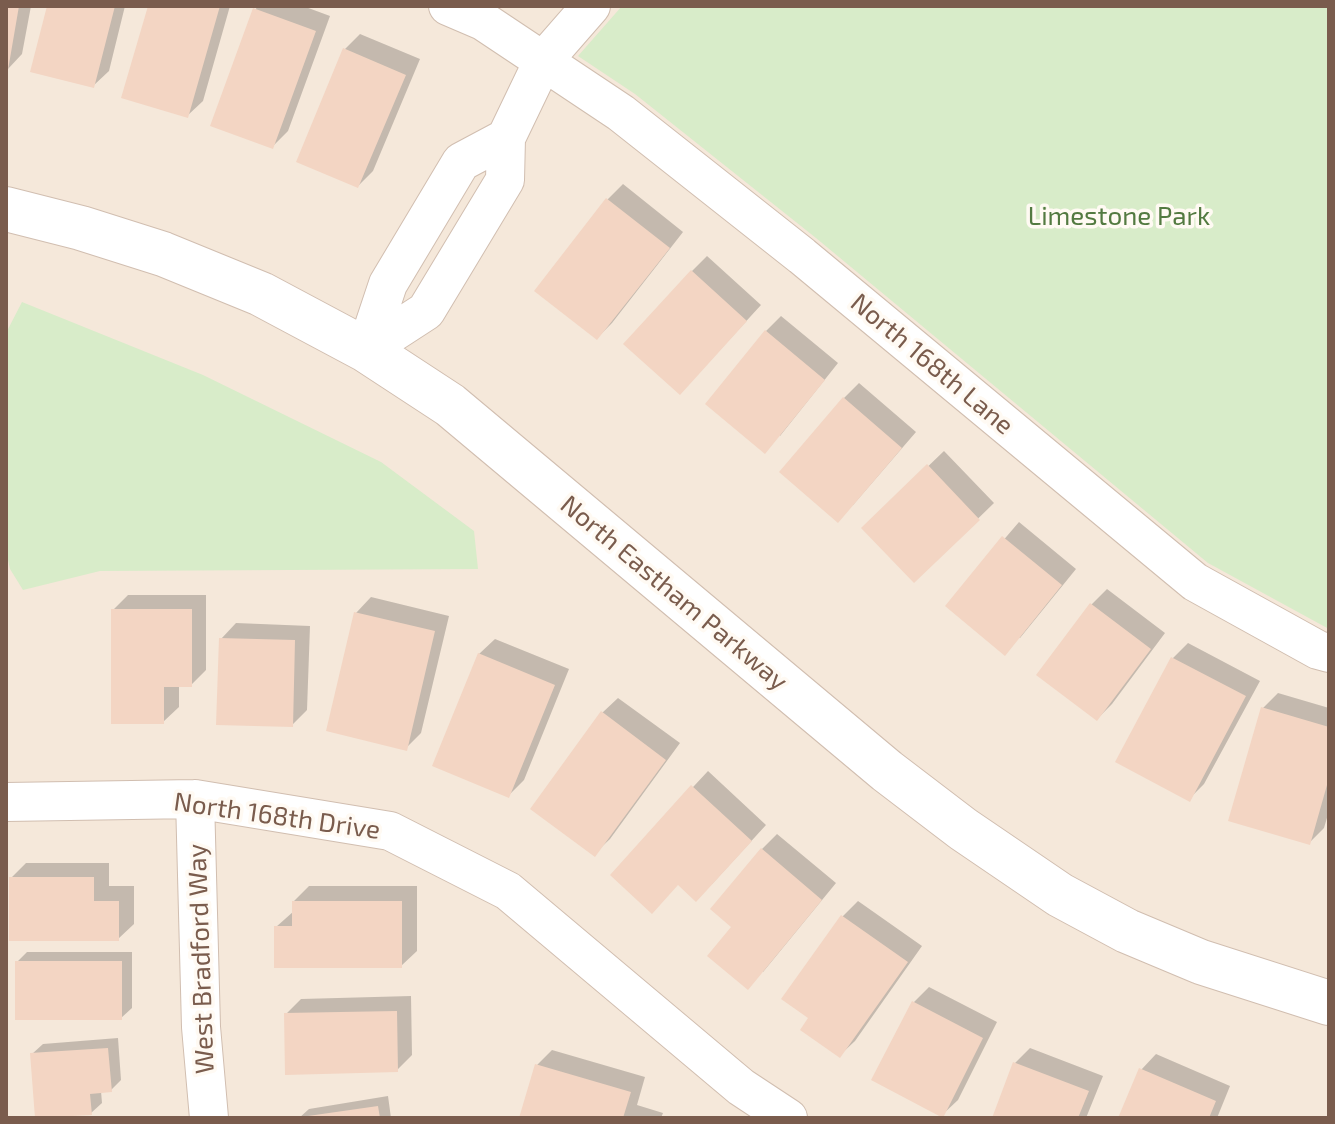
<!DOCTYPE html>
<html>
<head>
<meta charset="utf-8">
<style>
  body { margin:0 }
  #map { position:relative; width:1335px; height:1124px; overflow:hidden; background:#fdf6ec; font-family:"Exo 2",sans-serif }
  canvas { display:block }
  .frame { position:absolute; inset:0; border:8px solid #7a5c4d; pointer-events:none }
</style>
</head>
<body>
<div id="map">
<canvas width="1335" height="1124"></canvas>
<div class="frame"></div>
</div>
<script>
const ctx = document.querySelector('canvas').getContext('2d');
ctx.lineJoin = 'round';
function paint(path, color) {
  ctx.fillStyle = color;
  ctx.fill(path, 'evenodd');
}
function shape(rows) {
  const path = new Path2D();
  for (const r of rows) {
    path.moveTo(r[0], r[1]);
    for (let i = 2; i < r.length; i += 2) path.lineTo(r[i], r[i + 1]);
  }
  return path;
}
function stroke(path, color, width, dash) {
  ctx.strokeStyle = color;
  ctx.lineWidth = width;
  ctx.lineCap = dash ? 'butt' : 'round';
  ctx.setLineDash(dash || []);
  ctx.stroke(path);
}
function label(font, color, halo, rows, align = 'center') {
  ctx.font = font + ' "Exo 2",sans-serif';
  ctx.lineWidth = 7;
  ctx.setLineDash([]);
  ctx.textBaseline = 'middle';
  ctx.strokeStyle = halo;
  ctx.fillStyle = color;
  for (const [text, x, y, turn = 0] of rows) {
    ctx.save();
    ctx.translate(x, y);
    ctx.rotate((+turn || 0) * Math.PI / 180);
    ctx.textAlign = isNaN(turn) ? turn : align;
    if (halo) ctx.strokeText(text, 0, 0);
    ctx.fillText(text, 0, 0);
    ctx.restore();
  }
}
paint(shape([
  [6,6,1329,6,1329,1118,6,1118]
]), '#f5e8da');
paint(shape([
  [622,6,1329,6,1329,629,1208,563,816,238,635,94,578,56],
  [22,302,203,375,381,462,474,531,478,569,100,571,23,590,10,569,6,551,6,333]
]), '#d8ecc9');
paint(shape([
  [6,6,31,6,22,54,7,70],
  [49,6,125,6,109,71,93,86],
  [150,6,230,6,203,101,187,116],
  [258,6,303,6,330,16,288,131,273,146,255,10],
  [360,34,420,59,373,171,358,186,345,49],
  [623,184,683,232,612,323,597,338,537,290,608,199],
  [707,256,761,305,695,377,692,271],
  [781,316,838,363,780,436,766,331],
  [859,383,916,432,853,505,844,398],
  [944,451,994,503,914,581,864,528],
  [1019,522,1076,569,1020,638,947,606],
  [1107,589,1165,633,1112,704,1097,719,1039,674,1092,604],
  [128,595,206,595,206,670,191,685,179,685,179,707,163,722,113,610],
  [371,597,449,616,421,733,406,748,356,613],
  [236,623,310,626,307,710,292,725,221,639],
  [495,639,569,669,524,780,509,795,479,654],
  [1188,643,1260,681,1204,784,1189,799,1118,761,1173,658],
  [1278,693,1329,708,1329,811,1324,828,1309,843,1263,708],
  [618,698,680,743,610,839,594,854,602,713],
  [708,771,766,825,712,884,679,883,612,874],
  [777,834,836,883,763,972,734,927,762,849],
  [26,863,109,863,109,886,134,886,134,924,118,939,11,878],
  [309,886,417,886,417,951,401,966,276,927,294,911,294,901],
  [858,901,922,946,855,1041,839,1056,811,1018,784,998,843,916],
  [27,952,132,952,132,1008,121,1018,17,962],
  [929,987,997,1022,958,1100,942,1115,914,1002],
  [411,996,412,1055,397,1070,286,1014,301,999],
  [118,1038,121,1080,111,1090,101,1091,102,1103,91,1113,32,1054,43,1044],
  [1030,1048,1103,1076,1086,1118,994,1118,1015,1063],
  [552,1050,645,1077,637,1105,663,1113,661,1118,521,1118,537,1065],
  [1156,1054,1230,1086,1217,1118,1120,1118,1141,1070],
  [388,1096,391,1118,299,1118,309,1109]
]), '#0003');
paint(shape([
  [6,6,19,6,8,70,6,70],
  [47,6,115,6,94,88,30,72],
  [148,6,220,6,188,118,121,98],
  [253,8,316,31,273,149,210,126],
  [343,48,406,75,358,188,296,162],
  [606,198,670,248,597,340,534,291],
  [691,270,747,321,680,395,623,344],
  [765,330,825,380,765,454,705,404],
  [843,397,902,448,838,523,779,472],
  [927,464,980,520,914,583,861,528],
  [1002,536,1062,585,1005,656,945,606],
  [1090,603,1151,649,1097,721,1036,675],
  [111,609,192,609,192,687,164,687,164,724,111,724],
  [354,612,435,631,407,751,326,731],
  [219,638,295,640,293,727,216,725],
  [478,653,555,685,509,798,432,766],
  [1171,657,1246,696,1190,802,1115,762],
  [1261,707,1329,727,1329,778,1310,845,1228,821],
  [601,711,666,760,595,857,530,809],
  [691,785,752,841,696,902,678,885,652,914,610,875],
  [761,848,822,900,748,990,707,956,731,927,710,909],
  [9,877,94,877,94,901,119,901,119,941,9,941],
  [292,901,402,901,402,968,274,968,274,926,292,926],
  [841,915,908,962,840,1058,800,1030,808,1018,781,999],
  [15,961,122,961,122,1020,15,1020],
  [912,1001,983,1038,943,1118,871,1080],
  [397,1011,398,1072,285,1075,284,1013],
  [108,1048,112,1092,90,1094,92,1115,35,1118,30,1053],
  [1013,1062,1089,1091,1078,1118,992,1118],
  [535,1064,631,1092,623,1118,519,1118],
  [1139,1068,1216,1101,1209,1118,1118,1118],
  [378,1106,380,1118,308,1118,308,1116]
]), '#f3d5c3');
const minor = shape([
  [448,6,483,21,621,113,802,256,1195,582,1318,650,1329,653],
  [366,350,426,311,505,180,506,138,543,61,591,6],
  [366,350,388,284,461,162,506,138],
  [195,799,201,1027,209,1118],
  [6,802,195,799,390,831,508,891,741,1087,788,1118]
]);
const tertiary = shape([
  [6,209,81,228,163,254,261,294,366,350,450,405,887,771,963,829,1060,895,1127,931,1201,962,1329,1003]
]);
stroke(minor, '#d1beb0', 40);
stroke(tertiary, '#d1beb0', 46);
stroke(minor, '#fff', 38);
stroke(tertiary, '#fff', 44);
label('26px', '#537a41', '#fffaf3', [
  ["Limestone Park",1119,216]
]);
label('26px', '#7a5c4d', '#fffaf3', [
  ["North 168th Lane",932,364,40],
  ["North Eastham Parkway",674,593,40],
  ["North 168th Drive",277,816,8],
  ["West Bradford Way",201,959,-92]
]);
</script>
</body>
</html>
